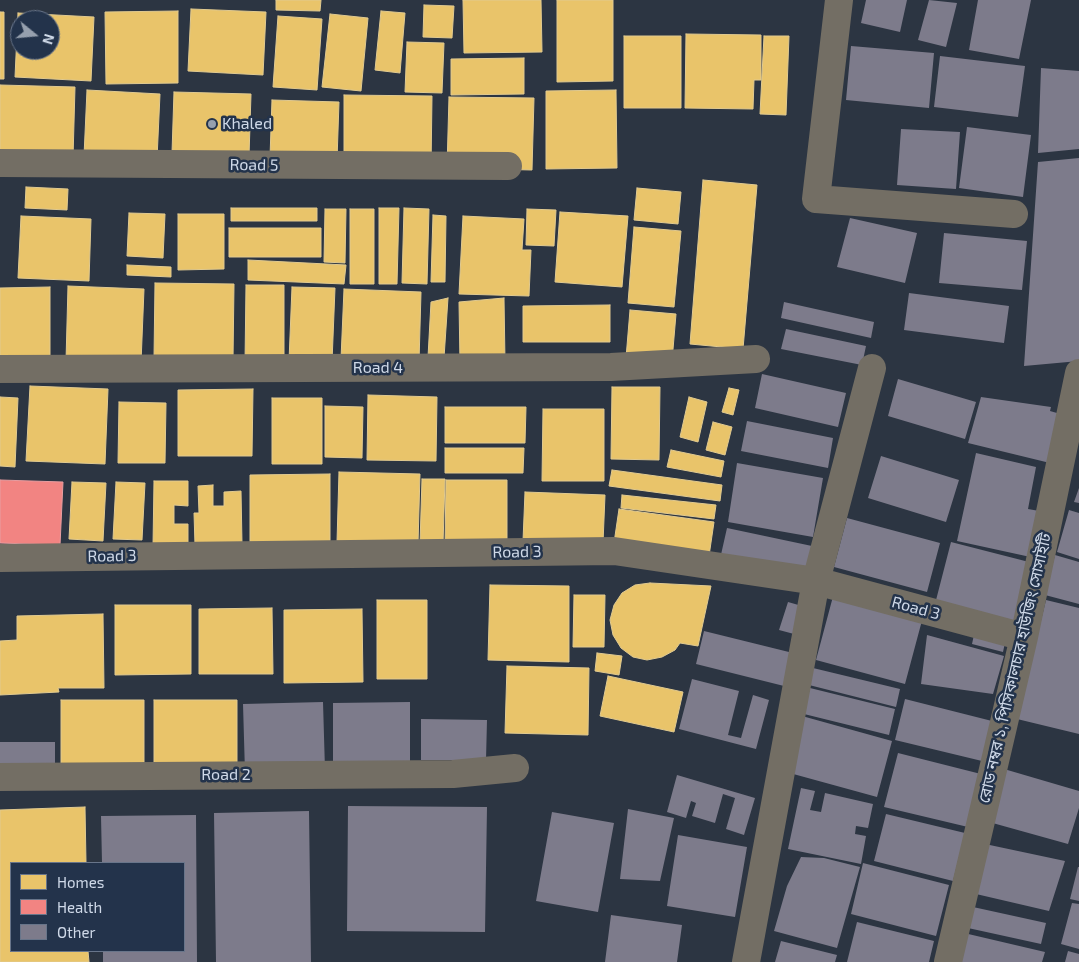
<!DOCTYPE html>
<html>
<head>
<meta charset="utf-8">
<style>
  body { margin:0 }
  #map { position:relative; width:1079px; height:962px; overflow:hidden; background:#2c3542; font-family:"Exo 2",sans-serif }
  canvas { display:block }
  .legend { position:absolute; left:10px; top:862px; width:175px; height:90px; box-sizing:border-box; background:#23334b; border:1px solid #68758a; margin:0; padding:6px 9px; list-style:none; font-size:15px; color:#cfd9e8 }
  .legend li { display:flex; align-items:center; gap:10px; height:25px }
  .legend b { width:25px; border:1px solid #68758a }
  .north { position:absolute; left:10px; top:10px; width:50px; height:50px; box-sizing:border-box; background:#23334b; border:1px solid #68758a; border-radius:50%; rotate:107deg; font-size:14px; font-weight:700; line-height:20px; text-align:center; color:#cfd9e8 }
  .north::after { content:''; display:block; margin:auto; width:18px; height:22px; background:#96a0ae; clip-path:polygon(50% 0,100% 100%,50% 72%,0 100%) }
</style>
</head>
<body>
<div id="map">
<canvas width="1079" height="962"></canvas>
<ul class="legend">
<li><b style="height:14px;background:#e9c46a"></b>Homes</li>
<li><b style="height:14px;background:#f28482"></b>Health</li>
<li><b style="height:14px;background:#7d7b8b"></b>Other</li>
</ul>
<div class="north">N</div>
</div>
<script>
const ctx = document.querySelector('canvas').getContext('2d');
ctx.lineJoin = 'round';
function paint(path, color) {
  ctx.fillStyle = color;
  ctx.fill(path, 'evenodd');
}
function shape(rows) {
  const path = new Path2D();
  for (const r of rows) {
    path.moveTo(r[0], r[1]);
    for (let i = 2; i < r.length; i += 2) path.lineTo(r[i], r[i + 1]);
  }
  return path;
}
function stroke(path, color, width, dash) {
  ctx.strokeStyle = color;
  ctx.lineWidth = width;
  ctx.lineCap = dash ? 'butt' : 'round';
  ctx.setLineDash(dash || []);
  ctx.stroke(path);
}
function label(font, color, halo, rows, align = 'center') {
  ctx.font = font + ' "Exo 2","Noto Sans Bengali",sans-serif';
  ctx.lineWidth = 5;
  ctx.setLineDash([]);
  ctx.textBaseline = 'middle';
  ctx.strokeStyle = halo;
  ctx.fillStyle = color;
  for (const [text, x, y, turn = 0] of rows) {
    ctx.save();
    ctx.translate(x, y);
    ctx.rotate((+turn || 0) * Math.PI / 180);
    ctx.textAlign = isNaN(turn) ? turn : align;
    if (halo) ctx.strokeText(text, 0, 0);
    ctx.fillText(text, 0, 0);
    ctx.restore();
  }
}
const homes = shape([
  [276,0,321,0,320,11,276,10,276,0],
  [463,0,541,0,542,52,464,53,463,0],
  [557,0,613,0,613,81,557,82,557,0],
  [424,5,454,6,452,38,423,37,424,5],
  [191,9,266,12,263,75,188,71,191,9],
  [178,11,178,83,106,84,105,12,178,11],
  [381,11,405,13,400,73,375,70,381,11],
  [0,12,4,12,4,79,0,79,0,12],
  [18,13,94,17,91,81,15,77,18,13],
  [20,20,50,20,50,50,20,50,20,20],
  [330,14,368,18,361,91,322,87,330,14],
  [278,16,322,19,317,90,273,87,278,16],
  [686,34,761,35,761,80,754,80,753,109,685,108,686,34],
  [624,36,681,36,681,108,624,108,624,36],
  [764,36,789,36,786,115,760,114,764,36],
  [407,42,444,43,442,93,405,92,407,42],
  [524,58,524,94,451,95,451,59,524,58],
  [0,85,75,87,73,158,0,155,0,85],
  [87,90,160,94,157,159,84,156,87,90],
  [616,90,617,168,546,169,546,91,616,90],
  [174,92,251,94,249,156,172,153,174,92],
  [344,95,432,96,431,168,344,168,344,95],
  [449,97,534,98,532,170,447,168,449,97],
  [272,100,339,102,337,160,270,157,272,100],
  [703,180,757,185,743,349,690,344,703,180],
  [26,187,68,189,67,210,25,208,26,187],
  [637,188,681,192,678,224,634,220,637,188],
  [231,208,317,208,317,221,231,221,231,208],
  [379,208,399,208,397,284,379,284,379,208],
  [404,208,429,209,427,284,402,283,404,208],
  [325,209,346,209,345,263,324,262,325,209],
  [350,209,374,209,374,284,350,284,350,209],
  [527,209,556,210,554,246,526,245,527,209],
  [560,212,628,216,622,287,555,282,560,212],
  [129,213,165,214,163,258,127,256,129,213],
  [178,214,224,214,224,269,178,270,178,214],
  [433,215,446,216,445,282,431,282,433,215],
  [21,216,91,219,89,281,18,278,21,216],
  [463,216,524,219,522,250,531,250,529,296,459,294,463,216],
  [634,227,681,231,674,307,628,303,634,227],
  [229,228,321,228,321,257,229,257,229,228],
  [248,260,346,265,344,284,248,280,248,260],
  [127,265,171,267,171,277,127,275,127,265],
  [155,283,234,284,233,359,154,358,155,283],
  [246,285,284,285,284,364,245,363,246,285],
  [68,286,144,289,141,363,66,361,68,286],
  [50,287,50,362,0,363,0,288,50,287],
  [292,287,335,288,332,362,289,361,292,287],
  [344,289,421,292,419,362,341,359,344,289],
  [448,298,444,358,428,357,431,302,448,298],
  [504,298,505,362,460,363,459,302,504,298],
  [610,305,610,342,523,342,523,306,610,305],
  [630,310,676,314,672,361,626,358,630,310],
  [30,386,108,389,105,464,26,461,30,386],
  [612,387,660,387,659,460,611,459,612,387],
  [729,388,739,390,733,415,722,412,729,388],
  [253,389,252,456,178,456,178,390,253,389],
  [368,395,437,397,436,461,367,460,368,395],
  [0,397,18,398,15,467,0,466,0,397],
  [689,397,707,402,698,442,680,437,689,397],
  [272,398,322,398,322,464,272,464,272,398],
  [119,402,166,403,165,463,118,463,119,402],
  [325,406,363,407,362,458,325,457,325,406],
  [445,407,526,407,525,443,445,443,445,407],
  [543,409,604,409,604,481,542,481,543,409],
  [713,422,732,427,725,455,706,450,713,422],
  [445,448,524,448,523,473,445,473,445,448],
  [671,450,724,461,721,477,667,467,671,450],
  [612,470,722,485,720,501,609,486,612,470],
  [339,472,420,474,418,544,337,542,339,472],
  [330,474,330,546,250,547,250,475,330,474],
  [422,479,445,479,443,544,420,544,422,479],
  [446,480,507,480,507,546,445,546,446,480],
  [154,481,188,481,188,506,174,505,174,524,188,524,188,547,153,546,154,481],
  [72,482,106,483,103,541,69,539,72,482],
  [116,482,145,483,142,540,113,539,116,482],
  [213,485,213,506,224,506,224,492,241,491,242,544,195,545,194,513,199,513,198,486,213,485],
  [525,492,605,495,603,543,523,541,525,492],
  [622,495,716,505,714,519,621,508,622,495],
  [619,509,714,522,709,556,614,543,619,509],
  [650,583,711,586,698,646,680,643,675,650,662,657,647,660,633,657,621,648,613,635,610,620,614,605,622,593,635,585,650,583],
  [490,585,569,586,569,662,488,660,490,585],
  [574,595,605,595,604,647,573,647,574,595],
  [377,600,427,600,427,679,377,679,377,600],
  [115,605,191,605,191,674,115,675,115,605],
  [272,608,273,674,199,674,199,609,272,608],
  [362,609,363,682,284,683,284,610,362,609],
  [103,614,104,688,58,688,59,692,0,695,0,641,17,640,17,616,103,614],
  [597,653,622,656,619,675,595,671,597,653],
  [507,666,589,668,588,735,505,733,507,666],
  [608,676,683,692,674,732,600,716,608,676],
  [61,700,144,700,144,773,61,773,61,700],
  [154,700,237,700,237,772,154,772,154,700],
  [85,807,86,863,11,863,11,951,88,951,89,962,0,962,0,810,85,807]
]);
paint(homes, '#e9c46a');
stroke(homes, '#e1ca90', 1);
const health = shape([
  [0,480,63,482,60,545,0,543,0,480]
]);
paint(health, '#f28482');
stroke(health, '#e89ea1', 1);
paint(shape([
  [866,0,907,0,900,32,861,23],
  [929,0,957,3,946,47,918,40],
  [978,0,1031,0,1019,59,969,50],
  [851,46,934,53,929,108,846,100],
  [940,56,1025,66,1018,117,934,107],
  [1041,68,1079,71,1079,149,1038,153],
  [967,127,1031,135,1023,197,959,188],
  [901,129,960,132,956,189,897,185],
  [1079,158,1079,361,1024,366,1038,162],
  [850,218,917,233,905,283,837,267],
  [944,233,1027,241,1022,290,939,283],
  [909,293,1009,306,1004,343,904,330],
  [784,302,874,322,871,338,781,318],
  [786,329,866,346,862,365,781,349],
  [762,374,846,393,838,427,755,408],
  [898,379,976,402,965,439,888,416],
  [981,397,1051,407,1050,411,1064,415,1050,463,968,443],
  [747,421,833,438,828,468,741,451],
  [976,453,1036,467,1028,509,1045,512,1035,558,957,541],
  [881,456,959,480,946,522,868,498],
  [737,463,823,478,813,537,728,522],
  [1079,488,1079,503,1074,502],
  [1069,510,1079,513,1079,559,1057,552],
  [847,518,940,543,927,592,834,567],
  [727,528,812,546,806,577,720,559],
  [951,542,1029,562,1013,624,935,604],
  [1055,555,1079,562,1079,604,1045,595],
  [835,589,924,613,905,684,816,660],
  [1046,600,1079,608,1079,734,1017,719],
  [788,602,802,606,794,634,779,630],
  [975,630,1006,638,1003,652,972,644],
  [704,631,793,653,784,686,696,664],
  [927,635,1004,656,993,694,921,684],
  [813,668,900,689,896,707,809,685],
  [692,679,739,691,728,735,741,738,753,695,769,700,756,749,679,729],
  [810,688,895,709,889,735,804,714],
  [905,699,992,721,982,761,895,740],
  [323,702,325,770,245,773,243,704],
  [410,702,410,770,333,771,333,703],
  [802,716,892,741,877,797,786,772],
  [421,719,487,720,486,760,421,760],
  [0,742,55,742,55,774,0,775],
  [898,753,981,774,968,827,884,807],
  [1004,769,1079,791,1079,808,1068,844,989,822],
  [677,775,755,798,744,835,726,829,735,798,723,794,715,823,692,816,696,803,691,801,686,818,667,812],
  [801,788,815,791,810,810,821,812,825,793,873,804,868,828,856,826,855,834,866,836,861,864,788,849],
  [348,806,487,807,485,932,347,931],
  [628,809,674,818,660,881,620,879],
  [309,811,311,962,216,962,214,813],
  [552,812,614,823,598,912,536,901],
  [886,814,965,833,953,881,874,861],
  [196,815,197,962,103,962,103,951,184,951,184,863,102,863,101,816],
  [678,835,747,847,735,917,667,906],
  [985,844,1065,861,1049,911,976,894],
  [801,857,824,858,860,867,837,948,774,931,787,886],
  [863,863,949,885,936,936,851,914],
  [1078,867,1079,867,1079,901,1070,899],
  [1072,903,1079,904,1079,949,1061,944],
  [973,907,1046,923,1041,944,968,928],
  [611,915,682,925,677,962,605,962],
  [857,922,934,941,929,962,847,962],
  [964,933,1045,952,1042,962,957,962],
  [781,941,837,955,835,962,775,962],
  [1068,951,1079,954,1079,962,1065,962]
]), '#7d7b8b');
stroke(shape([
  [839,0,816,199,1014,214],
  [0,163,508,166],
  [0,369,611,367,756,359],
  [0,558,614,551,816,581,1024,637],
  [0,777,453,774,515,768],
  [746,962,816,581,872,368],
  [948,962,1024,637,1079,373]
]), '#736e64', 28);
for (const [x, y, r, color] of [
  [212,124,5,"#96a0ae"]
]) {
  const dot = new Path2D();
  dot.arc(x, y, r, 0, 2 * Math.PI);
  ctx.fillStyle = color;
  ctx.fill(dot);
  stroke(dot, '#23334b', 2);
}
label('16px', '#cfd9e8', '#23334b', [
  ["Khaled",222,124]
], 'left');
label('16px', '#cfd9e8', '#23334b', [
  ["Road 5",254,165,1],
  ["Road 4",378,368],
  ["Road 3",517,552,-1],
  ["Road 3",112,556,-1],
  ["Road 3",916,608,15],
  ["রোড নম্বর ১, পিসিকালচার হাউজিং সোসাইটি",1015,668,-77],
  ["Road 2",226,775]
]);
</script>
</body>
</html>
